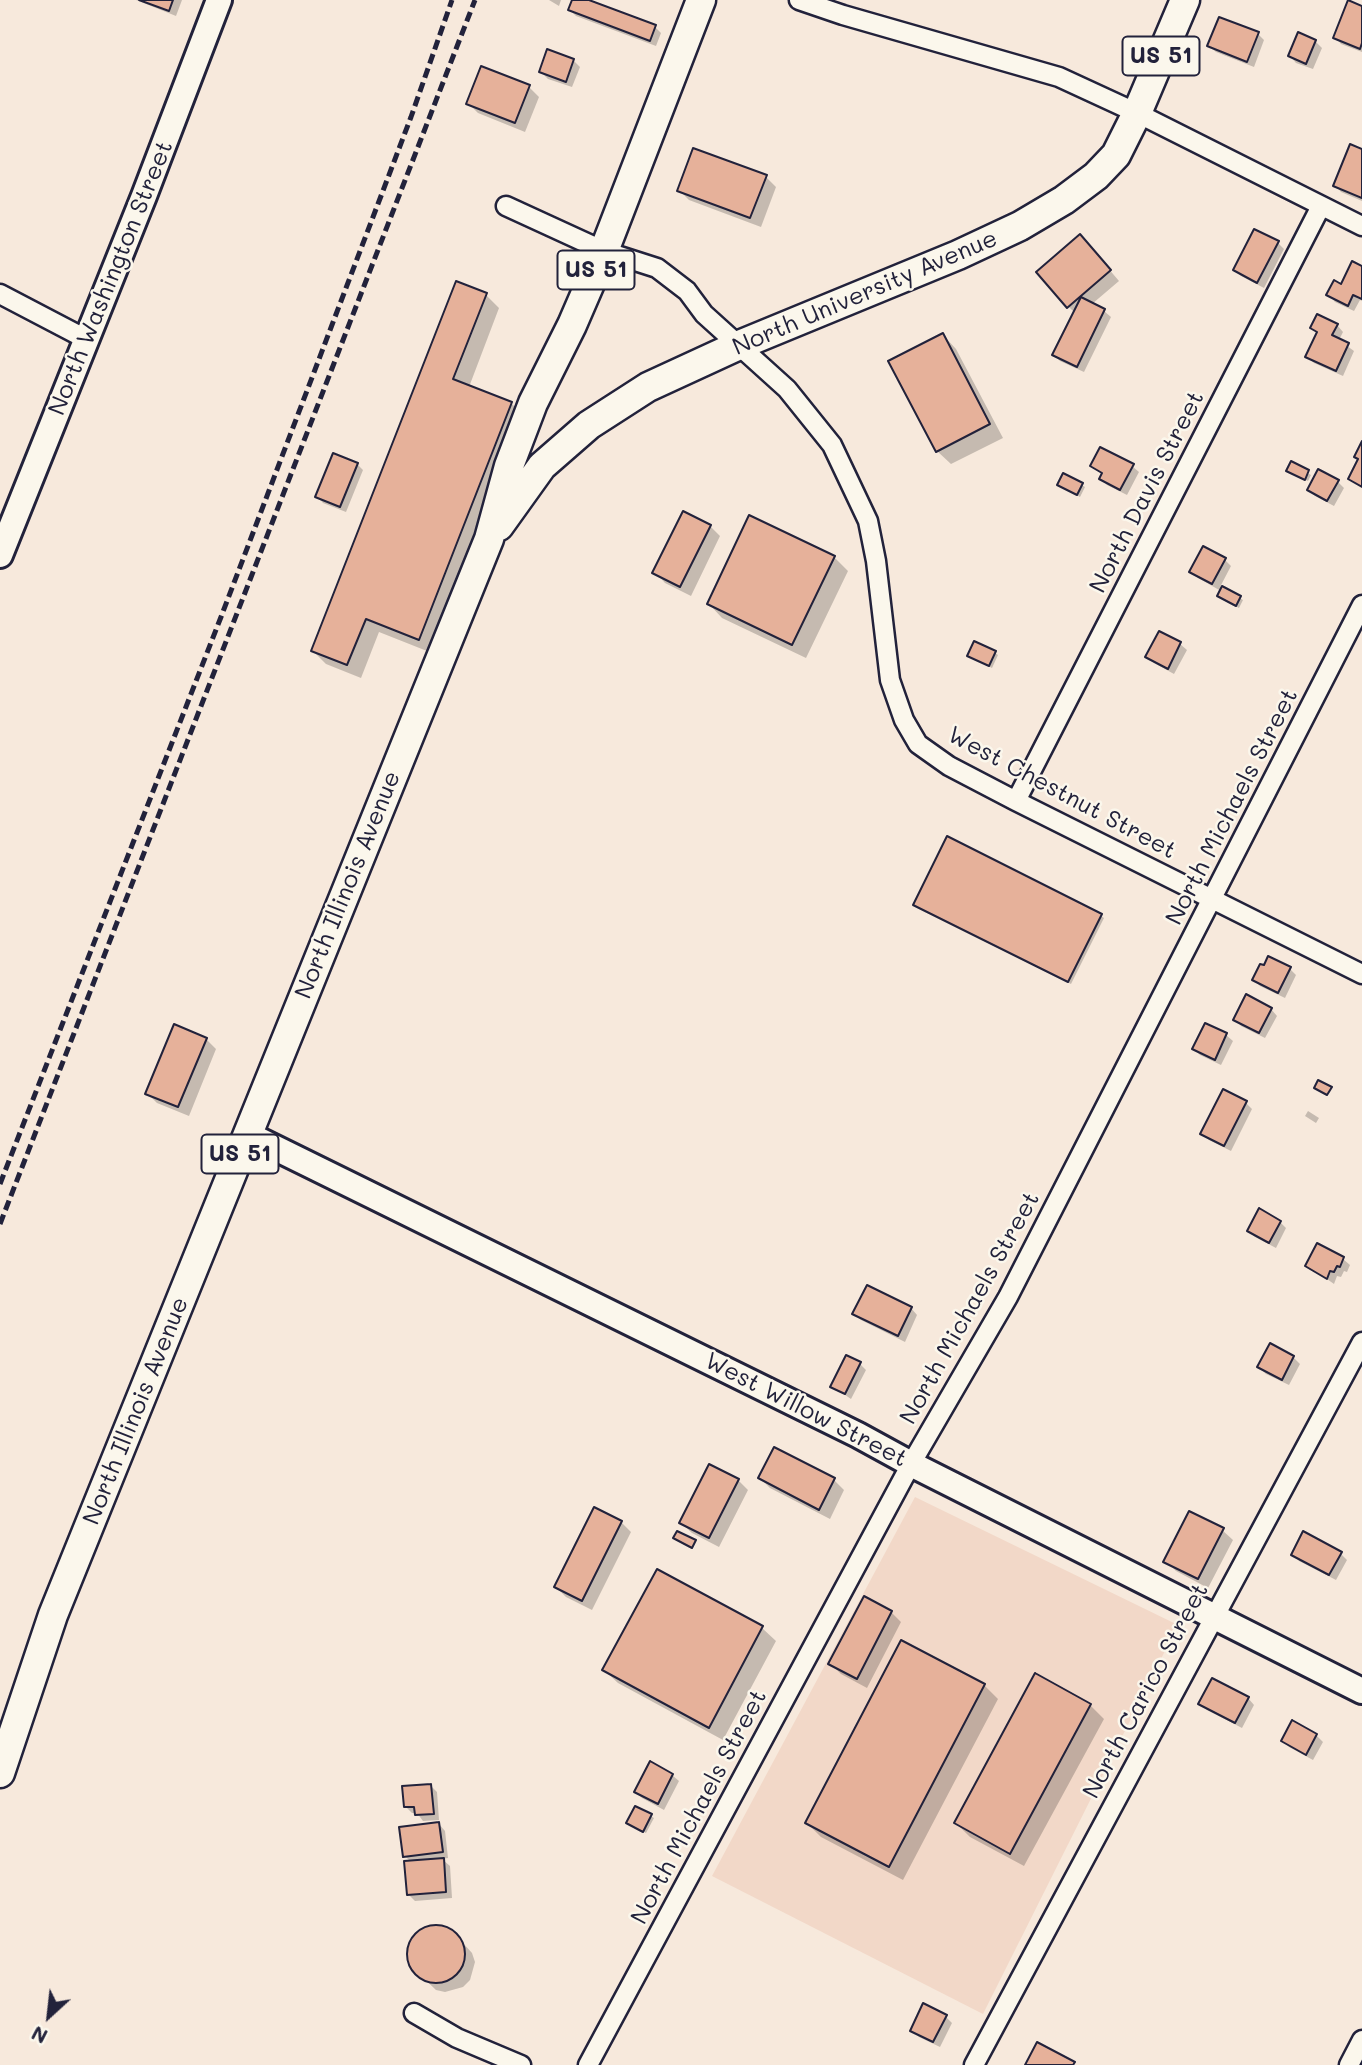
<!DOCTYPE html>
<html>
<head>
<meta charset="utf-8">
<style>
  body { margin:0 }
  #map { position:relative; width:1362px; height:2065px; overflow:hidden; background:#f7e9dc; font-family:Mali,sans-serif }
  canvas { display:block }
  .north { position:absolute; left:14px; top:1981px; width:70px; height:70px; -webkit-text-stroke:5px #fbf7ec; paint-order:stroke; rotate:207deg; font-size:19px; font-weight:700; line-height:28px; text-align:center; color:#22223b }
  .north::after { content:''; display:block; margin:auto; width:24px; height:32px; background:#22223b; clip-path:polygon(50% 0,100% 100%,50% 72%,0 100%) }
</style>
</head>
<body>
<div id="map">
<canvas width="1362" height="2065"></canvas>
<div class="north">N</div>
</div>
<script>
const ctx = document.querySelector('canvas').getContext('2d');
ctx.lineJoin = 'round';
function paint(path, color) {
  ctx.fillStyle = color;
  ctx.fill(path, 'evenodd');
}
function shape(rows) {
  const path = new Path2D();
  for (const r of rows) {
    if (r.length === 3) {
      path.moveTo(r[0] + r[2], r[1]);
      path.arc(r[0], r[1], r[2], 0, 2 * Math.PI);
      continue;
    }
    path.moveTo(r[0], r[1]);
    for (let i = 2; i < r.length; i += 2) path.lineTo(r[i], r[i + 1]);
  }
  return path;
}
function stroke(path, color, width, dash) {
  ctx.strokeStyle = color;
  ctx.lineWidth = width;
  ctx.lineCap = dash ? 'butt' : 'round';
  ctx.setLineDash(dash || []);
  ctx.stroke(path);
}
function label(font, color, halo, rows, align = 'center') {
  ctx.font = font + ' Mali,sans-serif';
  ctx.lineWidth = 5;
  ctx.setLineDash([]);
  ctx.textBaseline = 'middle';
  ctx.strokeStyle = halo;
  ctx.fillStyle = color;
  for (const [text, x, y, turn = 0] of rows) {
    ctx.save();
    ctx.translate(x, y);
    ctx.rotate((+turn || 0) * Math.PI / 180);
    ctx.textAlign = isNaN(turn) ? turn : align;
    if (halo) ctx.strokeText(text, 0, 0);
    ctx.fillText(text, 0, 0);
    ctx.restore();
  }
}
paint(shape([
  [915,1497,1178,1625,983,2014,712,1876]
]), '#f2d8c8');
paint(shape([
  [136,0,182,0,176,16],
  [549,0,561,0,559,6],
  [573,0,584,0,655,27,661,33,656,46,576,16,570,10],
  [1362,7,1362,52,1341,44,1335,37],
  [1258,34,1264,40,1254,67,1216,52,1209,46],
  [1315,41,1322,48,1313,69,1296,63,1290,56],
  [573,60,580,67,572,87,548,79,541,72],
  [529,87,539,97,525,132,478,113,468,103],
  [1362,151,1362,201,1341,192,1335,185],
  [766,177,776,187,761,227,689,200,679,190],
  [1278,243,1284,249,1264,288,1241,276,1235,270],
  [1090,247,1119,281,1092,304,1104,311,1111,317,1084,372,1060,361,1054,355,1075,313,1068,306],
  [1362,268,1362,301,1360,300,1354,311,1335,302,1329,295],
  [486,295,499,308,469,387,511,403,525,417,432,653,379,632,361,678,326,664,313,651],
  [1337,325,1343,332,1339,340,1354,351,1343,376,1314,363,1307,357,1318,334,1312,328],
  [943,335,956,349,1003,438,951,464,937,451],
  [357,464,363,470,346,512,323,503,317,496],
  [1291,464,1311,475,1308,481,1288,471],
  [1092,466,1132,466,1139,472,1127,495,1107,485,1101,479,1103,475],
  [1064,475,1085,487,1080,497,1059,485],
  [1338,482,1344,488,1334,506,1315,496,1309,490],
  [710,526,720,536,691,596,665,583,655,572],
  [834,557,848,571,806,658,722,618,709,604],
  [1224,559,1231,566,1220,587,1243,600,1239,608,1222,599,1219,596,1221,591,1198,578,1191,572],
  [1159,633,1180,644,1187,650,1174,674,1154,663,1147,657],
  [995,653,998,655,992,668,972,658],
  [918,907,1101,916,1104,918,1071,984],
  [1290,969,1296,975,1285,998,1260,986,1254,980],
  [1271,1009,1277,1016,1265,1038,1241,1026,1235,1019],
  [1205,1025,1226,1035,1233,1041,1221,1065,1200,1055,1194,1049],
  [206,1039,216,1049,189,1116,157,1103,147,1093],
  [1246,1103,1252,1109,1231,1151,1209,1140,1202,1133],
  [1308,1111,1319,1118,1316,1123,1305,1116],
  [1280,1222,1286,1228,1276,1248,1255,1237,1249,1231],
  [1343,1259,1350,1265,1347,1272,1344,1271,1341,1277,1337,1276,1334,1284,1307,1265],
  [911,1308,917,1315,905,1342,861,1320,854,1314],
  [1271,1346,1293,1357,1300,1364,1289,1385,1266,1374,1259,1367],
  [860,1364,866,1370,851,1399,832,1386],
  [760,1478,834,1480,844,1490,830,1519,770,1488],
  [738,1480,748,1490,719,1547,692,1533,681,1523],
  [621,1522,631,1532,592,1610,566,1597,556,1587],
  [1222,1530,1233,1540,1208,1588,1176,1571,1166,1561],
  [1340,1553,1347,1560,1336,1580,1299,1561,1293,1554],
  [657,1571,762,1628,776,1641,723,1740,618,1683,604,1670],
  [891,1612,901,1622,867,1688,841,1674,831,1664],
  [984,1685,998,1699,903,1880,821,1837,807,1823],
  [1248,1698,1254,1705,1242,1728,1207,1710,1200,1703],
  [1090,1705,1104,1719,1024,1866,970,1837,956,1823],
  [1316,1735,1323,1742,1313,1760,1289,1747,1283,1741],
  [672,1775,679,1781,664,1810,642,1798,636,1792],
  [430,1785,437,1792,439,1820,423,1821,417,1813,412,1813,406,1807],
  [636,1808,654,1818,646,1833,628,1823],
  [439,1824,445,1831,448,1858,442,1859,450,1866,452,1898,415,1901,408,1894,411,1862,405,1856],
  [435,1926,453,1932,472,1953,475,1962,470,1980,463,1987,445,1992,436,1990,411,1966,408,1956,411,1941,425,1928],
  [945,2016,952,2023,940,2047,919,2037,912,2030]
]), '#0003');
const building = shape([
  [139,0,173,0,169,11,139,0],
  [572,0,589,0,656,25,650,41,568,10,572,0],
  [1348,0,1362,6,1362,43,1360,49,1333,38,1348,0],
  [1219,17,1259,32,1247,62,1207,46,1219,17],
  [1298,32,1316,40,1306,64,1288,56,1298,32],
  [547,49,574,59,566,82,539,72,547,49],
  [481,66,530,85,515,123,466,104,481,66],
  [1350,144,1362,149,1362,198,1333,186,1350,144],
  [693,148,767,175,750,218,677,191,693,148],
  [1254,229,1279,241,1257,283,1233,270,1254,229],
  [1080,234,1111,270,1067,308,1036,272,1080,234],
  [1352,261,1362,266,1362,299,1353,295,1348,306,1326,295,1334,280,1341,284,1352,261],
  [456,281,487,293,453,379,512,402,419,640,366,619,347,665,311,651,456,281],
  [1081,297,1105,309,1077,367,1052,355,1081,297],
  [1317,314,1338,324,1332,335,1349,343,1336,371,1305,357,1317,332,1310,328,1317,314],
  [943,333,990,424,936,452,888,361,943,333],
  [1362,441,1362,487,1348,479,1358,459,1354,457,1362,441],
  [1100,447,1134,464,1120,490,1099,479,1102,473,1090,466,1100,447],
  [333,453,358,463,340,507,315,497,333,453],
  [1291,461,1309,470,1305,480,1286,471,1291,461],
  [1318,469,1339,480,1327,501,1307,490,1318,469],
  [1063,473,1083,483,1077,495,1057,485,1063,473],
  [683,511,711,525,680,587,652,573,683,511],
  [749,515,835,556,792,645,707,604,749,515],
  [1203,546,1226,558,1212,584,1189,572,1203,546],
  [1222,586,1241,596,1236,606,1217,596,1222,586],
  [1159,631,1181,642,1168,669,1145,657,1159,631],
  [974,641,996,651,989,666,967,656,974,641],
  [947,836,1102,914,1068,982,913,905,947,836],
  [1268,956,1291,967,1278,993,1252,980,1260,964,1264,965,1268,956],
  [1246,994,1272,1008,1259,1033,1233,1020,1246,994],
  [1205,1023,1227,1033,1215,1060,1192,1049,1205,1023],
  [174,1024,207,1038,178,1107,145,1094,174,1024],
  [1318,1080,1332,1087,1327,1095,1314,1088,1318,1080],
  [1223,1089,1247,1101,1224,1146,1200,1134,1223,1089],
  [1259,1208,1281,1221,1269,1243,1247,1231,1259,1208],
  [1317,1243,1344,1257,1340,1267,1337,1266,1334,1272,1330,1271,1327,1279,1305,1266,1317,1243],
  [867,1285,912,1307,898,1336,852,1314,867,1285],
  [1270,1343,1294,1356,1282,1380,1257,1367,1270,1343],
  [846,1355,861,1362,845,1394,830,1387,846,1355],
  [774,1447,835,1478,819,1510,758,1478,774,1447],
  [709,1464,739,1479,709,1538,679,1523,709,1464],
  [594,1507,622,1521,582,1601,554,1587,594,1507],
  [1189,1511,1224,1528,1198,1579,1163,1562,1189,1511],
  [677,1531,696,1540,692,1548,673,1538,677,1531],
  [1303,1531,1342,1552,1329,1575,1291,1555,1303,1531],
  [657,1569,763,1626,709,1728,602,1670,657,1569],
  [864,1596,892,1611,857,1679,828,1664,864,1596],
  [901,1640,985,1684,889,1867,805,1823,901,1640],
  [1035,1673,1091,1704,1010,1854,954,1823,1035,1673],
  [1212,1678,1249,1697,1235,1723,1198,1704,1212,1678],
  [1292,1720,1317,1734,1306,1755,1281,1741,1292,1720],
  [650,1761,673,1774,658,1804,634,1792,650,1761],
  [431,1784,434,1814,415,1815,414,1807,404,1807,402,1786,431,1784],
  [635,1806,652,1814,643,1832,626,1823,635,1806],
  [439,1822,443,1852,403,1857,399,1827,439,1822],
  [444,1858,446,1892,407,1895,404,1861,444,1858],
  [436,1954,29],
  [923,2003,947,2015,933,2042,910,2031,923,2003],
  [1037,2042,1075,2062,1073,2065,1025,2065,1037,2042]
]);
paint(building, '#e6b19a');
stroke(building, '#22223b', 2);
const street = shape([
  [799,0,843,15,1059,77,1137,113,1362,226],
  [506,206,604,251,657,268,687,291,704,314,787,389,832,445,868,521,876,561,890,680,904,720,918,744,949,766,1016,801,1362,974],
  [0,294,86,339],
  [1016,801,1321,206],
  [414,2013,457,2038,521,2065],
  [588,2065,911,1464,1008,1297,1362,605],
  [974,2065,1362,1342],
  [1349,2065,1362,2040]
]);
const secondary = shape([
  [0,555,144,196,219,0],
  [247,1134,858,1435,911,1464,1362,1691]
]);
const primary = shape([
  [499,526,542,466,589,425,648,387,737,346,958,255,1020,226,1064,200,1096,176,1116,155,1137,113,1185,0],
  [0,1773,53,1615,489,539,509,466,533,403,572,325,604,251,701,0]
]);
stroke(street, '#22223b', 23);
stroke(secondary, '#22223b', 30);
stroke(primary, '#22223b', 33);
stroke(street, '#fbf7ec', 18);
stroke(secondary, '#fbf7ec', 24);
stroke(primary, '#fbf7ec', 28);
stroke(shape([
  [0,1184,221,617,411,117,452,0],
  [0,1224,475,0]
]), '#22223b', 5, [10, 5]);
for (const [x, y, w] of [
  [1161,56,77],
  [596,270,77],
  [240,1154,77]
]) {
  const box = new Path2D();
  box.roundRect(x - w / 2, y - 19.5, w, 39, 5);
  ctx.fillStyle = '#fbf7ec';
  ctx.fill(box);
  stroke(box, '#22223b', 2);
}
label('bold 23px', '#22223b', null, [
  ["US 51",1161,56],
  ["US 51",596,270],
  ["US 51",240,1154]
]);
label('24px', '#22223b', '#fbf7ec', [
  ["North Washington Street",111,278,-68],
  ["North University Avenue",865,293,-23],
  ["North Davis Street",1147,492,-63],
  ["West Chestnut Street",1062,793,28],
  ["North Michaels Street",1232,807,-63],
  ["North Illinois Avenue",348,885,-68],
  ["North Michaels Street",970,1308,-61],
  ["West Willow Street",806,1410,27],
  ["North Illinois Avenue",136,1411,-68],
  ["North Carico Street",1146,1691,-62],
  ["North Michaels Street",699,1807,-62]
]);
</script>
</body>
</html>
